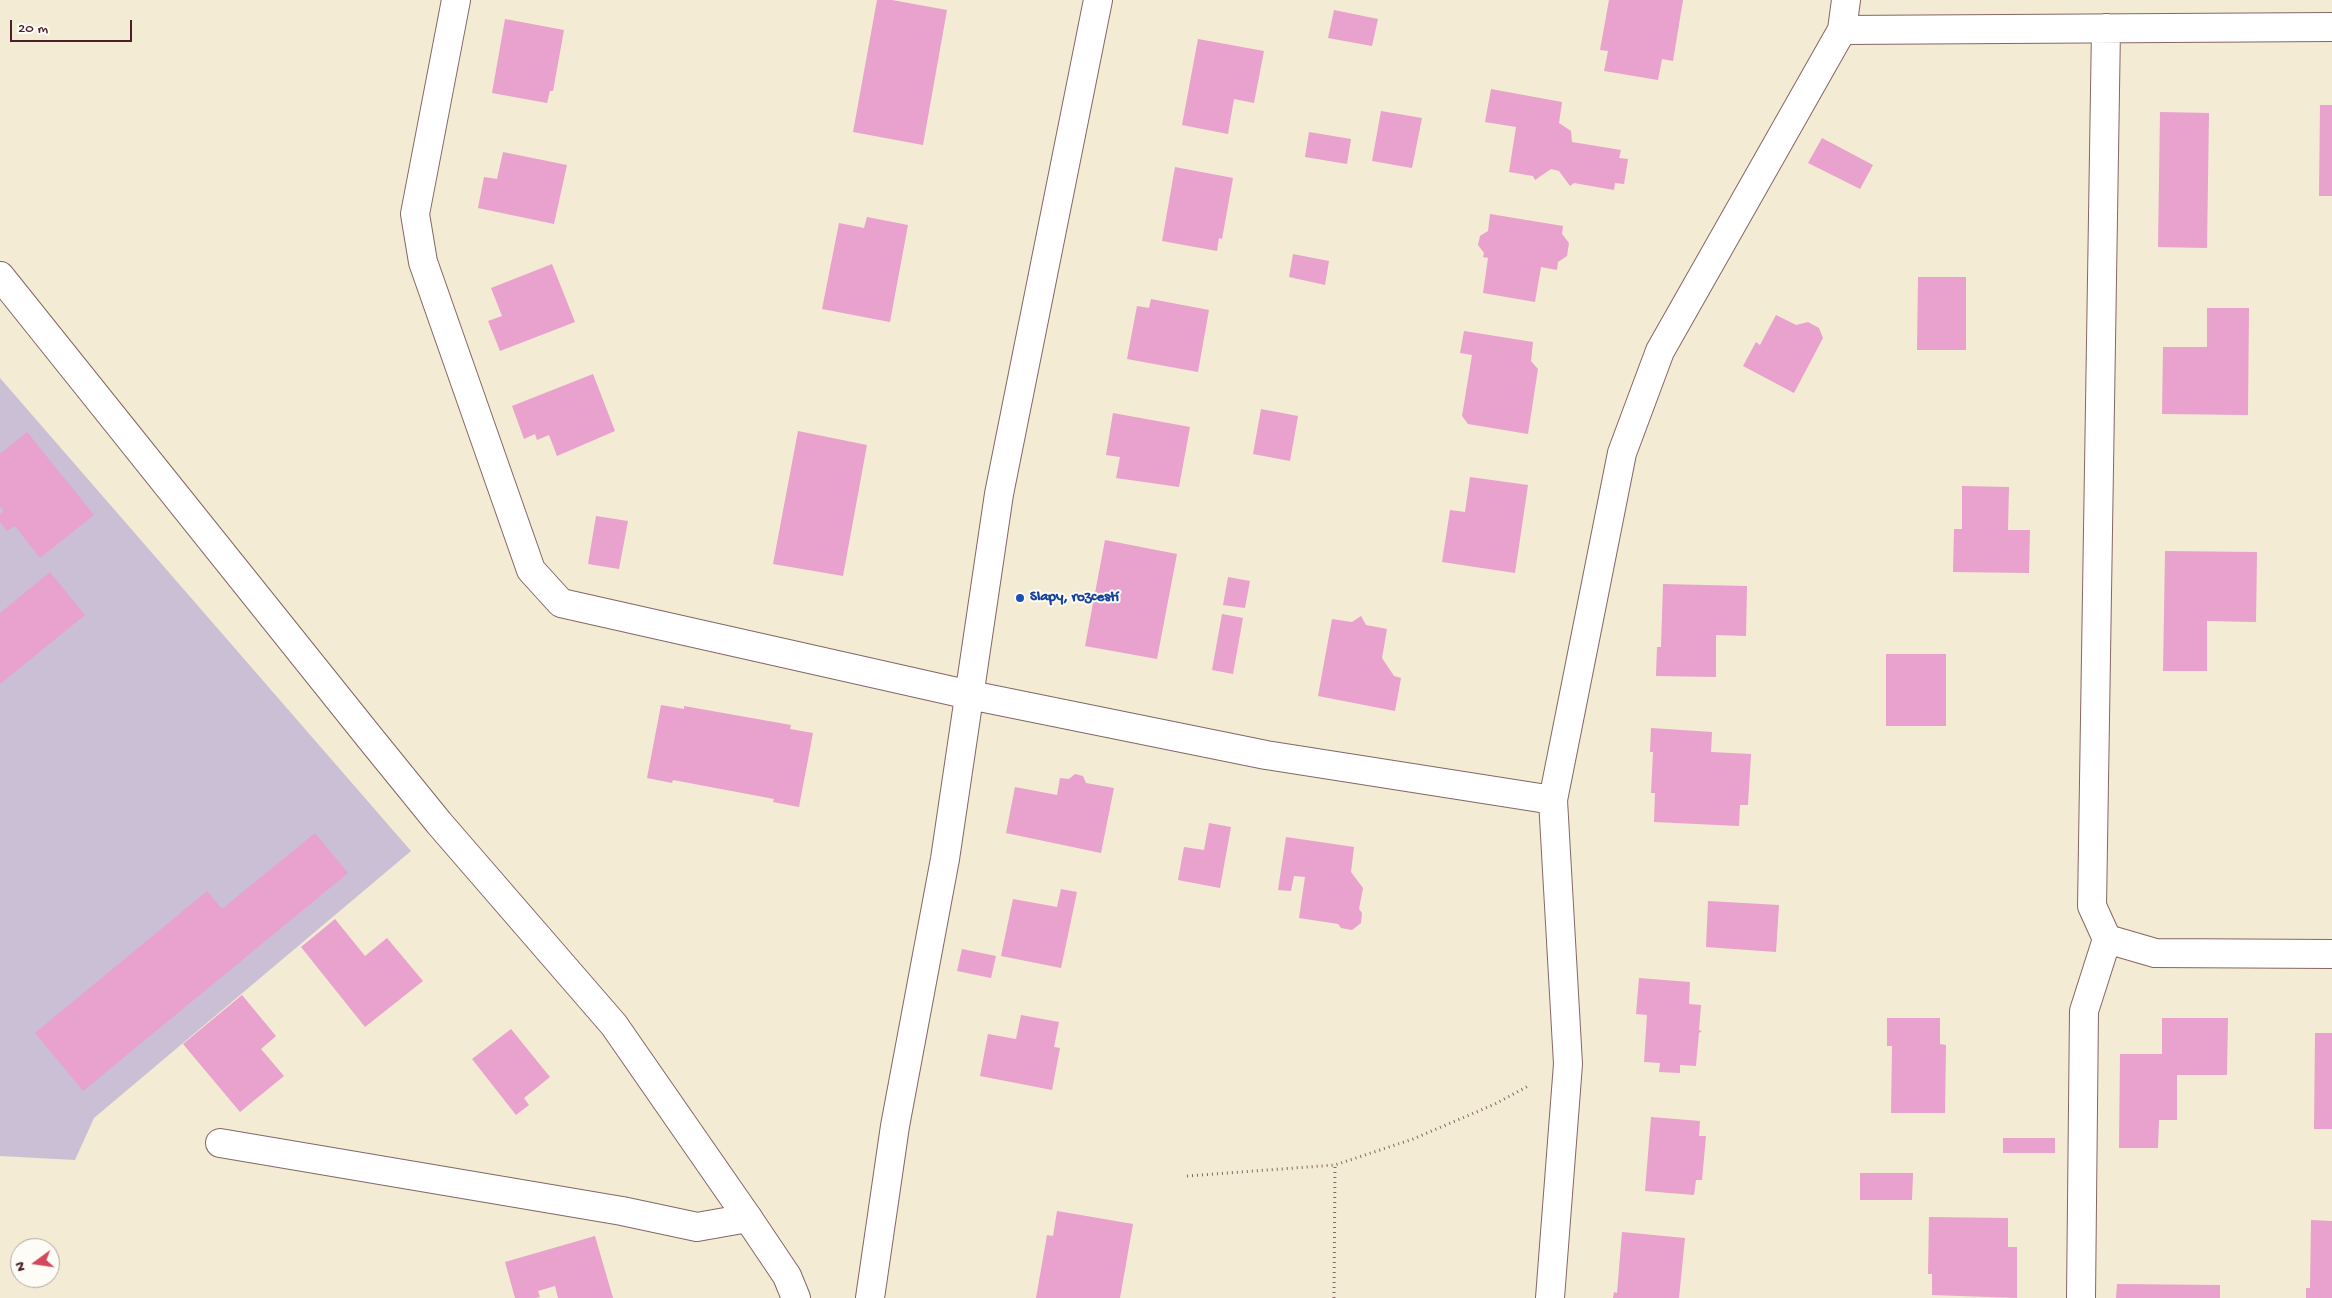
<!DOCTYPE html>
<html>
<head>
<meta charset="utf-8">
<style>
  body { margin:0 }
  #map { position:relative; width:2332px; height:1298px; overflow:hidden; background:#f3ebd4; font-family:"Gochi Hand",sans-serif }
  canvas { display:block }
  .north { position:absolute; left:10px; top:1238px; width:50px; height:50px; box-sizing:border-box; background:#fdfcf7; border:1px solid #b5a4a5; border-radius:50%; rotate:256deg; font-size:14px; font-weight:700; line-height:20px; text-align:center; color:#4a1f2b }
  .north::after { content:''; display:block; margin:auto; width:18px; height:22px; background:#d1495b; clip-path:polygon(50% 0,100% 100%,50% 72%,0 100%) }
  .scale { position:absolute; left:10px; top:20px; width:122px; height:22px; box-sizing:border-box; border:2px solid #4a1f2b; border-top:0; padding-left:6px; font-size:15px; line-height:18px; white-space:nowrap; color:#4a1f2b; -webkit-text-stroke:4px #fdfcf7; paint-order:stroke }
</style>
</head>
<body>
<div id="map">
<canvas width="2332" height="1298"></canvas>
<div class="north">N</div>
<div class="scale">20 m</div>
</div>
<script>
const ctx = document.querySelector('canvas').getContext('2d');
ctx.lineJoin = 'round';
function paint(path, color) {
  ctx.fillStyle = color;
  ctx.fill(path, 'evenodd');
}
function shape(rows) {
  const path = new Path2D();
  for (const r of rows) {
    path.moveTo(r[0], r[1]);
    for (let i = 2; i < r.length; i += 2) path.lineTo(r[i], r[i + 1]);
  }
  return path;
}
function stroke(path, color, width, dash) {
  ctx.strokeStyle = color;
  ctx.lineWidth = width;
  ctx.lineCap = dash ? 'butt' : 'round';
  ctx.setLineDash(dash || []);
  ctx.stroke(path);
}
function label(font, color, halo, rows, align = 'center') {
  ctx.font = font + ' "Gochi Hand",sans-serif';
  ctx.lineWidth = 4;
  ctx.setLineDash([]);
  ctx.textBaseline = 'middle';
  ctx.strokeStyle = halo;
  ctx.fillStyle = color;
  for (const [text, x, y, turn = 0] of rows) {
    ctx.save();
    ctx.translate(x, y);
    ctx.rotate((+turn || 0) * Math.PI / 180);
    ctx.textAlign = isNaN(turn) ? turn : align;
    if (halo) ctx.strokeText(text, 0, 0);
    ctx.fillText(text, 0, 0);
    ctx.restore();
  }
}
paint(shape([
  [0,378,411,851,94,1118,75,1160,0,1156]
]), '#cbbfd5');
paint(shape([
  [877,0,892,0,947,10,923,145,853,132],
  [1609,0,1683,0,1673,61,1662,59,1658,80,1604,71,1608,51,1600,50],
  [1334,10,1378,19,1372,46,1328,38],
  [505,19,564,30,553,91,550,91,547,103,492,93],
  [1198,39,1264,51,1254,103,1234,99,1228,134,1182,125],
  [1491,89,1562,102,1559,123,1571,131,1572,142,1621,150,1619,158,1628,159,1624,184,1615,183,1614,190,1574,183,1570,186,1559,171,1551,169,1535,180,1533,176,1509,172,1516,127,1485,122],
  [2320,105,2332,105,2332,196,2319,196],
  [1381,111,1422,118,1412,168,1372,161],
  [2160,112,2209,113,2207,248,2158,247],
  [1309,132,1351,139,1347,164,1305,157],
  [1822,138,1873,165,1860,189,1808,163],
  [503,152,567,165,554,224,478,208,484,177,497,179],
  [1175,167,1233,178,1222,239,1219,238,1217,251,1162,241],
  [1490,214,1563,226,1562,234,1569,243,1567,256,1558,262,1557,270,1541,267,1535,302,1483,293,1488,258,1483,257,1484,253,1478,245,1480,236,1488,231],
  [867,217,908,225,890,322,822,309,839,223,864,228],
  [1293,254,1329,261,1325,285,1289,277],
  [552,264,575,322,500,351,488,321,502,316,491,288],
  [1918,277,1966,277,1966,350,1917,350],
  [1151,299,1209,310,1198,372,1127,359,1137,306,1149,308],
  [2207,308,2249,308,2248,415,2162,414,2163,347,2207,347],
  [1776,315,1796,325,1808,322,1819,328,1823,338,1794,393,1743,366,1756,342,1760,345],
  [1464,331,1533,342,1531,361,1538,369,1528,434,1468,424,1462,416,1472,355,1460,353],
  [593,374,615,431,557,456,549,435,537,440,535,434,524,439,512,406],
  [1261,409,1298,416,1290,461,1253,454],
  [1113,413,1190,427,1179,487,1116,478,1120,457,1106,455],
  [798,431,867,445,843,576,773,564],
  [27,432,94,515,40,558,15,526,7,531,0,522,0,514,4,511,0,507,0,454],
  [1470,477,1528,485,1515,573,1442,562,1450,510,1465,512],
  [1962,486,2009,487,2008,530,2030,530,2029,573,1953,572,1954,529,1962,529],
  [596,516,628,521,619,569,588,564],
  [1105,540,1177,554,1157,659,1085,646],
  [2165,551,2257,552,2256,622,2207,621,2207,671,2163,671],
  [50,572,85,615,0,684,0,613],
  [1228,577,1250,581,1245,608,1223,605],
  [1663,584,1747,586,1746,636,1716,635,1716,677,1656,676,1657,647,1661,647],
  [1222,614,1243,618,1233,674,1212,670],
  [1361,616,1366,625,1387,629,1382,658,1394,676,1401,678,1395,711,1318,696,1332,619,1352,622],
  [1886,654,1946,654,1946,726,1886,726],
  [661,705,684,709,684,706,791,725,790,729,813,733,799,807,773,802,774,799,673,780,672,783,647,778],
  [1651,728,1712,732,1711,752,1751,754,1748,805,1740,805,1739,826,1654,822,1655,793,1651,793,1653,752,1650,752],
  [1075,774,1083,776,1086,783,1114,788,1101,853,1006,833,1015,787,1057,795,1060,778,1069,779],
  [1209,823,1231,827,1220,888,1178,880,1184,847,1204,850],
  [315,833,348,873,83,1091,35,1033,207,891,222,909],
  [1286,837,1354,847,1351,872,1363,888,1359,909,1362,913,1361,923,1352,930,1341,928,1338,924,1299,918,1305,877,1294,876,1291,891,1278,890],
  [1061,889,1077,892,1061,968,1001,956,1013,899,1057,907],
  [1708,901,1779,905,1776,952,1706,947],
  [335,919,365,956,387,938,423,981,365,1027,301,947],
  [962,949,996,956,991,978,957,971],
  [1639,978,1690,982,1689,1004,1701,1005,1699,1030,1702,1031,1699,1033,1696,1066,1680,1065,1680,1073,1659,1072,1660,1063,1644,1062,1647,1015,1636,1014],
  [242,995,276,1036,261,1049,284,1076,240,1112,183,1044],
  [1021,1015,1059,1022,1054,1047,1060,1048,1052,1090,980,1076,988,1034,1016,1039],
  [1887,1018,1940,1018,1940,1044,1946,1045,1945,1113,1891,1113,1892,1046,1887,1046],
  [2162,1018,2228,1018,2227,1075,2177,1075,2177,1120,2159,1120,2158,1148,2119,1148,2120,1054,2162,1054],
  [511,1029,550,1077,524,1098,529,1105,516,1115,472,1059],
  [2315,1033,2332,1033,2332,1129,2314,1129],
  [1651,1117,1700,1121,1699,1136,1706,1136,1702,1180,1696,1180,1694,1195,1645,1191],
  [2003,1138,2055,1138,2055,1153,2003,1153],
  [1860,1173,1913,1173,1912,1200,1860,1200],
  [1057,1211,1133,1224,1120,1298,1036,1298,1047,1235,1053,1236],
  [1929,1217,2008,1218,2008,1247,2017,1247,2017,1298,1932,1295,1932,1274,1928,1274],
  [2311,1220,2332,1221,2332,1298,2306,1298,2306,1288,2310,1288],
  [1622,1232,1685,1238,1679,1298,1613,1298,1614,1292,1617,1293],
  [595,1236,613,1298,558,1298,555,1286,538,1291,540,1297,536,1298,515,1298,505,1262],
  [2117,1284,2220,1285,2220,1298,2116,1298]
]), '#e9a1cd');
const minor = shape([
  [456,0,415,214,423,262,531,570,561,603,970,695,1266,755,1553,800],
  [2106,28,2092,906,2107,939,2155,953,2332,954],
  [1842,30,2332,27],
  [220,1143,622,1211,697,1227,748,1218],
  [870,1298,895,1126,945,859,999,494,1098,0],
  [1550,1298,1568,1064,1553,800,1622,453,1660,351,1842,30,1846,0],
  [2081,1298,2084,1011,2107,939]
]);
const major = shape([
  [0,276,370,738,439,823,614,1025,748,1218,787,1276,796,1298]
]);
stroke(minor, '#856666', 30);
stroke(major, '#856666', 30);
stroke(shape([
  [1187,1176,1335,1165,1413,1139,1495,1104,1530,1085],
  [1334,1298,1335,1165]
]), '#856666', 3, [1, 4]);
stroke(minor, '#fff', 28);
stroke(major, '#fff', 28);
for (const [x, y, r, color] of [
  [1020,598,5,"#1a4fb4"]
]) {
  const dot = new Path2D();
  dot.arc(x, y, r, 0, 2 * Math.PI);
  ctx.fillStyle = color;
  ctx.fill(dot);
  stroke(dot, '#fdfcf7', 2);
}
label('bold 15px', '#164399', '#fdfcf7', [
  ["Slapy, rozcestí",1030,598]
], 'left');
</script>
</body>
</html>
